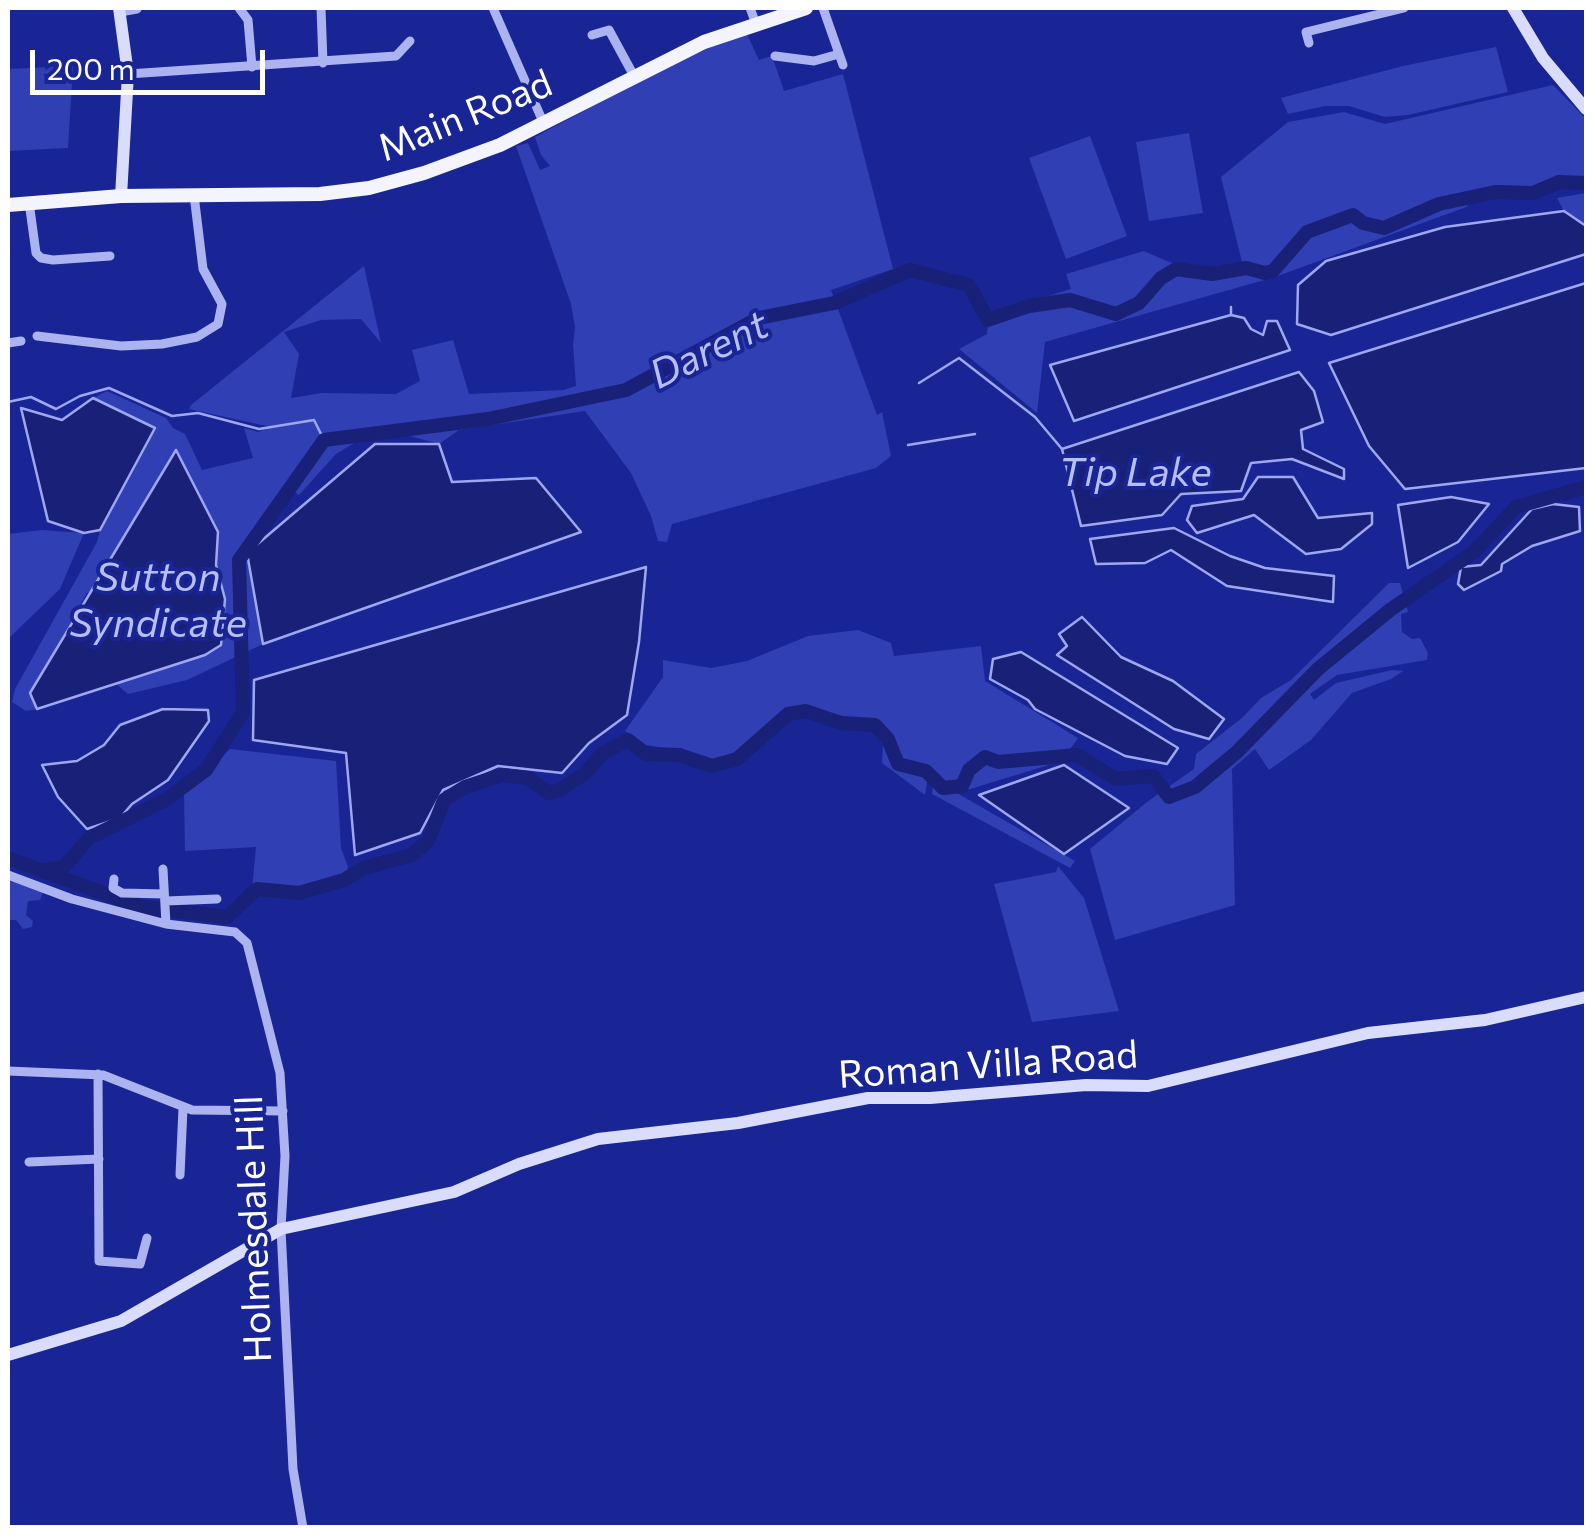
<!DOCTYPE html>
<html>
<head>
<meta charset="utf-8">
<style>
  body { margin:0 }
  #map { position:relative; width:1594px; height:1535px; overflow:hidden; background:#192595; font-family:Commissioner,sans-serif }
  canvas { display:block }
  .frame { position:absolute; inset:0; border:10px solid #fff; pointer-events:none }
  .scale { position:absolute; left:30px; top:50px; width:235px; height:45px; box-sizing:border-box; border:5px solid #fff; border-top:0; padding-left:12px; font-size:30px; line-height:35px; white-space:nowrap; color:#fff; -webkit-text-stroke:8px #192595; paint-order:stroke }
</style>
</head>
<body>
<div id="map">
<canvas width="1594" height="1535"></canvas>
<div class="frame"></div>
<div class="scale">200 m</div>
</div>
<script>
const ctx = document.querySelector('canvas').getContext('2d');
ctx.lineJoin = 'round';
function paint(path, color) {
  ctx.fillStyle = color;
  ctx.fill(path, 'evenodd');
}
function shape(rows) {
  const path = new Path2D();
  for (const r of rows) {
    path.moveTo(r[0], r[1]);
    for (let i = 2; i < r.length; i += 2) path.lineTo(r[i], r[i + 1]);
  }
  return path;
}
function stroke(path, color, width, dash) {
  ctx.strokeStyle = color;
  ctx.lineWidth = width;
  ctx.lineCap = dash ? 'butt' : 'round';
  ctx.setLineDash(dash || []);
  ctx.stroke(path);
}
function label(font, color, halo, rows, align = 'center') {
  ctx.font = font + ' Commissioner,sans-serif';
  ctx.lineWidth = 8;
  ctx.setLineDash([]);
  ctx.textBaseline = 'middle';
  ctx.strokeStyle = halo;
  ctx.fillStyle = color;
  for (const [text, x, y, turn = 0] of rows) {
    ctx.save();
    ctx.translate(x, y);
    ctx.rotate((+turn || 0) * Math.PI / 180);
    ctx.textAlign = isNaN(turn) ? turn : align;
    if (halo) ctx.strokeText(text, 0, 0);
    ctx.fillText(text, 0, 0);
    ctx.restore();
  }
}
paint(shape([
  [746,32,759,60,772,56,784,91,843,74,893,269,831,290,877,415,882,412,891,456,876,468,672,524,667,542,658,541,651,516,631,473,585,411,459,430,439,444,395,432,361,439,336,454,299,495,285,486,239,549,247,553,263,644,187,680,128,694,115,683,205,655,225,599,216,565,218,545,87,593,30,693,37,709,26,711,12,702,15,689,97,542,100,530,154,428,93,398,107,391,166,418,173,428,185,434,202,470,253,458,244,428,258,432,271,427,189,409,191,405,364,266,381,343,361,319,321,320,284,332,299,354,291,398,322,393,396,394,420,381,412,350,453,340,469,394,564,390,576,386,573,345,575,327,571,304,516,146,528,143,540,170,550,166,541,155,535,137,675,62],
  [1496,47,1508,92,1408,115,1385,117,1349,106,1325,106,1288,114,1281,98,1403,66],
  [73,66,68,148,8,151,8,69],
  [1553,85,1586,119,1586,180,1557,180,1532,190,1496,189,1453,201,1469,206,1275,277,1045,342,1037,413,959,349,987,334,989,314,1071,289,1066,274,1144,251,1169,262,1215,271,1243,266,1221,177,1288,122,1344,112,1385,124],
  [1189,133,1203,213,1149,221,1136,142],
  [1090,136,1127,236,1066,259,1029,158],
  [1586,193,1586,226,1564,211,1557,198],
  [42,530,84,533,60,589,8,639,8,534],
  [1389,583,1400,583,1408,612,1401,614,1402,632,1412,639,1420,638,1428,653,1427,660,1337,675,1310,694,1314,700,1336,683,1392,670,1403,671,1391,679,1352,693,1311,740,1269,770,1255,749,1232,769,1235,905,1115,940,1090,849,1147,802,1194,769,1196,754,1243,717,1261,698,1291,680],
  [858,630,891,643,894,656,981,646,985,681,1078,738,1062,761,957,793,1075,861,1070,868,932,794,934,777,929,771,925,795,882,763,884,724,803,708,777,717,733,757,709,760,684,751,646,745,625,731,663,677,663,660,711,668,747,661,808,636],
  [230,749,336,761,341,848,348,867,346,875,300,890,274,886,252,889,256,847,185,851,184,794],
  [1058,866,1084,898,1119,1011,1032,1022,994,884,1056,872],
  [8,880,43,892,40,900,28,901,26,915,33,921,32,927,23,929,16,920,8,920]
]), '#303fb4');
const water = shape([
  [1564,211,1586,226,1586,254,1331,335,1297,324,1298,285,1326,261,1445,227,1564,211],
  [1586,283,1586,468,1405,489,1369,446,1329,363,1586,283],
  [1231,315,1244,318,1251,329,1263,335,1267,321,1277,321,1290,350,1074,421,1050,365,1231,315],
  [1299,372,1314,391,1323,422,1301,430,1303,449,1344,469,1344,479,1292,459,1251,463,1241,491,1181,494,1162,515,1081,526,1062,449,1299,372],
  [93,398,155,428,100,530,84,533,48,521,21,408,62,420,93,398],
  [375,444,439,444,452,482,536,478,581,532,263,644,247,553,375,444],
  [176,450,218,532,216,565,225,599,221,645,205,655,37,709,30,693,176,450],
  [1258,477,1293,477,1318,518,1372,513,1372,524,1341,549,1306,554,1254,515,1197,533,1187,520,1192,506,1243,499,1258,477],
  [1451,497,1489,504,1458,542,1408,568,1398,505,1451,497],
  [1553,504,1579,507,1580,531,1532,546,1502,564,1501,571,1464,590,1458,584,1461,567,1481,565,1532,509,1553,504],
  [1174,528,1230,556,1265,568,1334,576,1333,602,1227,586,1171,550,1145,563,1096,564,1090,539,1174,528],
  [646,567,639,642,627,715,589,743,562,773,498,766,443,790,420,833,355,855,346,753,253,740,254,680,646,567],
  [1082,617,1121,657,1173,681,1224,719,1209,739,1174,729,1057,655,1067,646,1059,634,1082,617],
  [1021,652,1178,748,1167,764,1125,756,1035,709,1028,700,990,679,993,659,1021,652],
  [163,709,208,710,209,721,168,780,132,804,120,818,87,829,58,797,42,765,77,761,104,745,120,725,163,709],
  [1064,765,1129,808,1064,854,979,795,1064,765]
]);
paint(water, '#182077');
stroke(water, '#9ea8f2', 2.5);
stroke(shape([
  [1231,307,1231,315],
  [919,383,959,358,1035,417,1062,449],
  [8,402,31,397,56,409,80,396,109,388,172,416,198,413,259,429,314,420,324,440],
  [908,445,975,434]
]), '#9ea8f2', 2.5);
stroke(shape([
  [8,858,141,907,227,917,257,889,299,893,344,880,364,868,411,855,428,841,444,800,465,787,502,775,528,778,549,793,560,790,585,773,603,753,628,740,646,754,679,755,712,766,737,759,788,714,806,711,841,723,875,725,888,739,898,764,926,771,943,788,962,786,969,770,985,757,998,762,1077,755,1116,779,1153,776,1169,797,1195,787,1237,752,1318,669,1390,610,1474,552,1516,507,1586,487],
  [40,871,64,867,89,838,167,799,206,770,243,712,239,560,324,440,488,419,626,390,759,318,834,303,910,270,969,285,988,320,1029,306,1070,300,1116,314,1139,303,1161,278,1176,269,1212,274,1246,268,1265,273,1273,271,1307,232,1353,215,1363,223,1384,228,1439,204,1495,192,1533,193,1559,182,1586,183]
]), '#182077', 14);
stroke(shape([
  [239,8,248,20,252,67],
  [321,8,323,63],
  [493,8,544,124],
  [750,8,756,24],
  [823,8,843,65],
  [120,12,137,9],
  [592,35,609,30,634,76],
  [1309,43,1306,32,1404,8],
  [775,56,814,61,839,54],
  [128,74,396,56,410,41],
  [29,202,36,253,41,258,53,260,110,256],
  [37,336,121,346,162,344,197,337,218,324,222,304,203,269,194,195],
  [8,343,21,341],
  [163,869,166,924],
  [8,875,72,899,166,924,235,932,247,943,280,1073,285,1156,281,1229,293,1469,303,1528],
  [114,879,113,888,122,893,164,894],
  [166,901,217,899],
  [8,1071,103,1075,192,1110,283,1111],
  [98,1074,99,1261,140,1264,147,1238],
  [29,1162,99,1159],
  [180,1175,183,1108]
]), '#abb3f0', 9);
stroke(shape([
  [119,8,128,74,121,196],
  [1513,8,1543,58,1586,109],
  [8,1355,121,1321,281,1229,454,1192,519,1164,598,1139,738,1123,868,1098,930,1098,1086,1085,1148,1086,1368,1033,1485,1020,1586,997]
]), '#d9dcfb', 12);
stroke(shape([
  [8,205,121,196,320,194,369,188,424,173,500,145,704,42,806,8]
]), '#f4f4ff', 14);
label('38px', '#fff', '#192595', [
  ["Main Road",465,116,-22],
  ["Roman Villa Road",988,1065,-4],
  ["Holmesdale Hill",254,1229,-92]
]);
label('italic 40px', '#b7bff7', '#192595', [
  ["Darent",709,350,-26],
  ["Tip Lake",1135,473],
  ["Sutton",158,578],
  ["Syndicate",158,624]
]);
</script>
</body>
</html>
